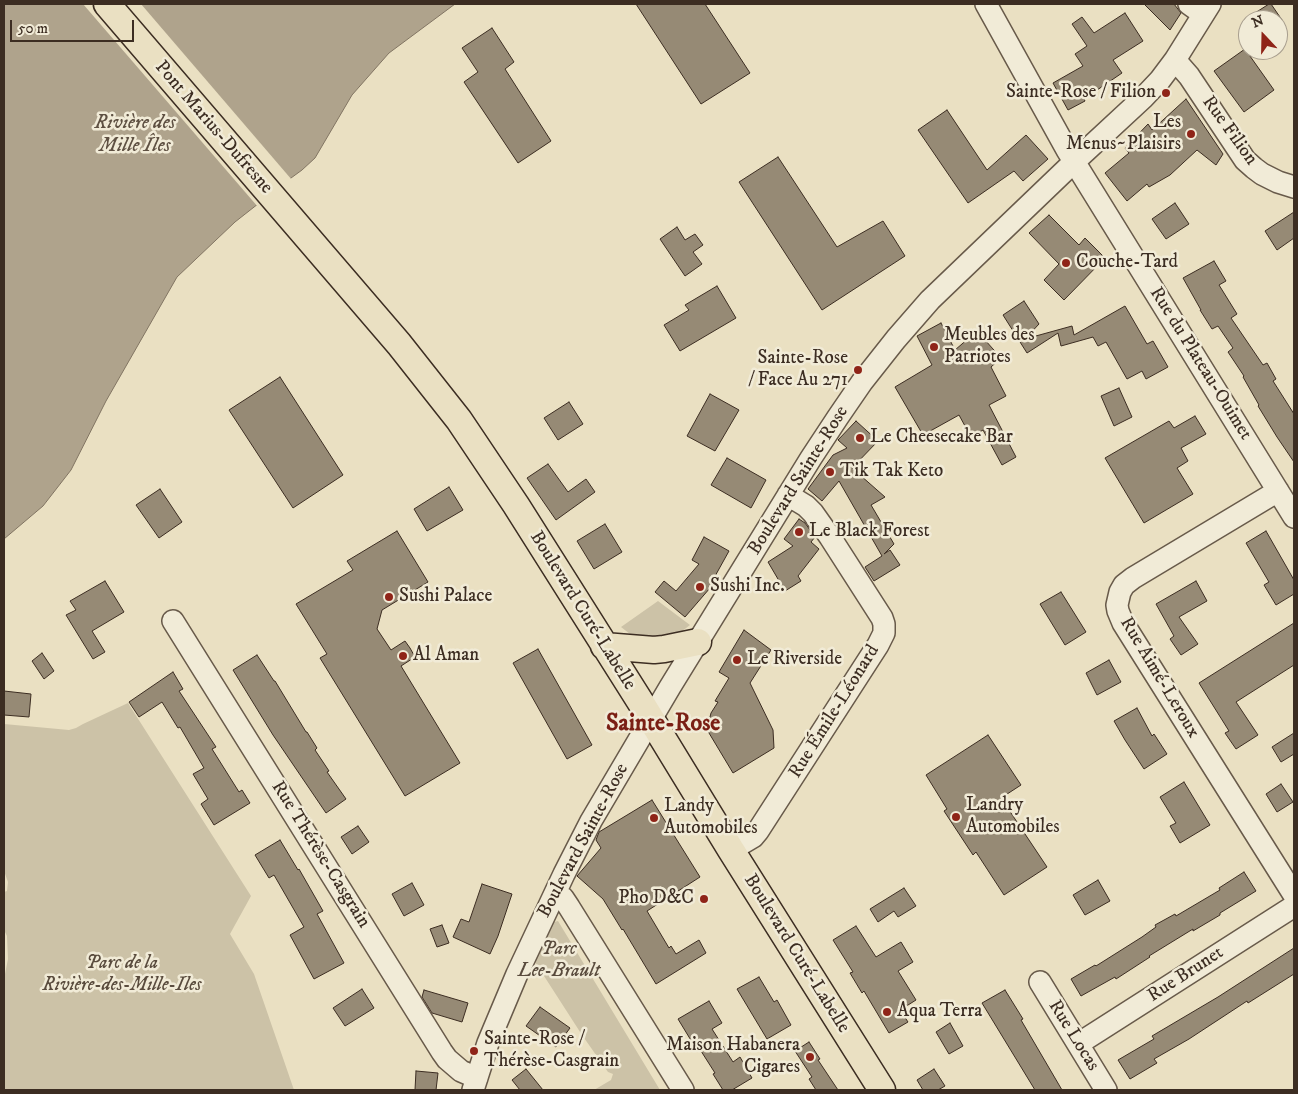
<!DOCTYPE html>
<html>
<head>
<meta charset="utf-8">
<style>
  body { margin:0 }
  #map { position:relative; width:1298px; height:1094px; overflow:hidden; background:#eae0c2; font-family:"IM FELL DW Pica",serif }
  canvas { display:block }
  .frame { position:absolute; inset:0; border:5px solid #3c2d22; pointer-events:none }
  .north { position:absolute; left:1238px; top:10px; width:50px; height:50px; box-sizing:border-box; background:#f1ebd7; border:1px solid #a99f8f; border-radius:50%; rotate:339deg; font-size:14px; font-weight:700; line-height:20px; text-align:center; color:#3c2d22 }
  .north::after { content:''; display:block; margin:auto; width:18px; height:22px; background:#8f2418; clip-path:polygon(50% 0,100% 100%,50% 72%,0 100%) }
  .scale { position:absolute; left:10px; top:20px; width:124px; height:22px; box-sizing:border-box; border:2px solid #3c2d22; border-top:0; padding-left:6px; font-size:15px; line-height:18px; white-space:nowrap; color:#3c2d22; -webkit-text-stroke:4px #f1ebd7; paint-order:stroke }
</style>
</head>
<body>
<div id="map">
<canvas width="1298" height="1094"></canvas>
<div class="frame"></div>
<div class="north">N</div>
<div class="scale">50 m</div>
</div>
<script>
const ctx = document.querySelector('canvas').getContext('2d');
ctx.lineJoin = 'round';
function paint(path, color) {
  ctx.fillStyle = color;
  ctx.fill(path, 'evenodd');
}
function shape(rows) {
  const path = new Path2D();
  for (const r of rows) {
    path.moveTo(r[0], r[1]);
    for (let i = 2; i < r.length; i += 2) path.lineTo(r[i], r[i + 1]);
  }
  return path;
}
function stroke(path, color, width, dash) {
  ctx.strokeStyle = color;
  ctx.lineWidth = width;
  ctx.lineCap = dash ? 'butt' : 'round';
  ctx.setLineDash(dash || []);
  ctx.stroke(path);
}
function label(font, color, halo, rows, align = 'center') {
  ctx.font = font + ' "IM FELL DW Pica",serif';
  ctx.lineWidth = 5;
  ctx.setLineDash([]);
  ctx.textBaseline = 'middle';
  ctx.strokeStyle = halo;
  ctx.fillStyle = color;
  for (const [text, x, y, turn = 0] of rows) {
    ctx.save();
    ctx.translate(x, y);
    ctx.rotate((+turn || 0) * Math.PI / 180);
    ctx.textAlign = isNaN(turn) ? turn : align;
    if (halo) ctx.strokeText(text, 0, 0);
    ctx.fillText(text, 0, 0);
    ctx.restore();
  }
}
paint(shape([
  [658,601,690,625,681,632,667,639,636,637,630,634,621,627],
  [128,703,251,896,230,934,254,974,294,1090,4,1090,4,979,8,959,7,936,4,930,4,892,7,891,8,882,4,871,4,724,69,730,76,728,83,724],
  [558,921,660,1090,594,1090,611,1080,613,1074,608,1072,582,1035,535,962,552,925,554,922]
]), '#ccc2a7');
const water = shape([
  [4,4,455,4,389,53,352,95,315,158,302,170,291,178,235,222,177,277,106,401,71,470,43,506,4,539,4,4]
]);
paint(water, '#afa38c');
stroke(water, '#817462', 1);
paint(shape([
  [83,4,141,4,292,180,258,207]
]), '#eae0c2');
const building = shape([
  [636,4,705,4,750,73,701,104,636,4],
  [1144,4,1174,4,1181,13,1170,30,1144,4],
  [1269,4,1271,4,1282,20,1244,20,1269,4],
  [1125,13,1143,41,1113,60,1122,73,1084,99,1085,101,1068,110,1053,83,1083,66,1075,54,1087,46,1072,24,1082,17,1094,33,1125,13],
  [492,28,514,62,505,69,551,141,518,163,464,82,478,72,462,48,492,28],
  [1245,49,1274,90,1244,112,1214,71,1245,49],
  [1186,99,1223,154,1216,165,1197,150,1170,175,1149,187,1147,184,1127,201,1105,173,1129,153,1125,148,1148,124,1152,130,1186,99],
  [947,110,987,170,1026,135,1048,159,1023,181,1014,171,968,203,918,130,947,110],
  [778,157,837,247,883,221,905,256,822,310,739,182,778,157],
  [1175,203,1189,224,1166,239,1152,219,1175,203],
  [1294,212,1294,238,1277,250,1265,231,1294,212],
  [1049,215,1079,245,1085,238,1105,258,1064,300,1044,280,1059,264,1029,233,1049,215],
  [677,227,685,240,695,234,703,245,693,252,702,264,685,276,660,239,677,227],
  [1214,261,1226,281,1219,285,1237,314,1231,318,1263,365,1267,363,1276,379,1273,381,1294,414,1294,462,1277,437,1258,406,1259,405,1243,377,1244,376,1228,352,1233,348,1218,326,1212,329,1200,310,1201,310,1183,278,1214,261],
  [717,286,736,318,680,351,664,325,689,310,685,305,717,286],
  [1024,301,1039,324,1025,339,1072,326,1074,335,1125,306,1147,344,1153,341,1168,367,1146,379,1142,371,1127,379,1106,342,1098,346,1093,337,1061,346,1058,333,1027,353,1003,315,1024,301],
  [941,323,955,350,977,331,1001,358,991,367,1006,396,989,405,1016,457,1002,465,983,430,971,437,959,415,923,435,895,387,932,365,917,336,941,323],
  [280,377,343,475,293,508,229,410,280,377],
  [1119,388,1132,417,1114,426,1101,396,1119,388],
  [710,394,739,410,715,451,687,436,710,394],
  [569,402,583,424,558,440,544,418,569,402],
  [1195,416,1206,434,1181,448,1188,461,1177,468,1193,494,1144,523,1105,458,1169,421,1174,428,1195,416],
  [856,421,878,441,852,468,885,497,871,505,894,544,884,554,890,550,900,565,874,581,865,567,882,556,839,481,822,501,808,489,833,455,847,448,838,440,856,421],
  [727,458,766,480,751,508,711,485,727,458],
  [548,464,568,492,586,479,595,492,556,520,527,478,548,464],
  [449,487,463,510,427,531,414,509,449,487],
  [160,489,182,522,159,538,136,505,160,489],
  [799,519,805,523,815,537,811,542,819,549,798,576,801,581,785,591,768,562,793,546,784,539,799,519],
  [605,524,622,552,594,569,577,541,605,524],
  [397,531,428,582,382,610,377,629,391,650,405,641,410,648,415,657,401,666,460,763,405,796,320,658,327,654,296,604,353,570,347,561,397,531],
  [1266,531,1294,580,1294,594,1276,605,1264,585,1269,582,1246,543,1266,531],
  [704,537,729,551,709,587,710,588,685,617,655,592,664,581,676,591,699,564,692,560,704,537],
  [105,581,124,612,92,631,105,652,93,659,66,615,76,610,70,601,105,581],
  [1196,581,1207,601,1179,617,1198,644,1181,655,1170,639,1174,636,1156,604,1196,581],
  [1061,592,1086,632,1065,645,1040,604,1061,592],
  [1294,623,1294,665,1236,702,1258,735,1236,749,1225,733,1229,731,1199,683,1294,623],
  [744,630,771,650,750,683,773,730,774,748,733,773,706,728,712,725,710,717,711,713,718,702,715,701,729,678,719,672,744,630],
  [538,649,592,745,567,759,513,663,538,649],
  [42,653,54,671,44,679,32,661,42,653],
  [257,655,274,681,275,681,306,732,307,732,317,748,315,750,329,771,327,772,346,799,326,813,273,735,233,670,257,655],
  [1109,660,1121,682,1097,695,1086,673,1109,660],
  [173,672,183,689,179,691,216,747,212,749,239,792,242,790,250,803,214,825,201,804,208,799,193,774,204,768,180,727,178,728,162,702,139,717,129,702,173,672],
  [4,691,31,694,29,717,4,715,4,691],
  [1137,708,1152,736,1154,734,1167,754,1144,769,1125,740,1114,721,1137,708],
  [1294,733,1294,754,1281,762,1272,747,1294,733],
  [988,735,1021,785,1001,798,1047,867,1004,895,976,852,973,855,944,811,947,809,926,775,988,735],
  [1184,782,1210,825,1180,843,1170,826,1176,823,1160,797,1184,782],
  [1281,784,1293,802,1277,812,1266,794,1281,784],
  [652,800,700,877,647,911,669,948,671,946,676,954,699,940,706,953,656,984,623,929,622,930,603,899,577,876,601,848,596,840,599,832,652,800],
  [358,826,369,842,352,854,341,837,358,826],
  [280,840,298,870,299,869,323,911,317,914,344,963,314,979,290,935,304,927,274,875,269,878,255,855,280,840],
  [1244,872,1256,891,1220,913,1220,915,1193,931,1193,929,1149,956,1150,957,1116,979,1115,977,1081,996,1071,979,1095,965,1096,966,1142,937,1156,927,1155,925,1175,914,1176,916,1220,890,1219,888,1244,872],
  [1098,880,1110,901,1085,915,1073,895,1098,880],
  [412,883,424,905,404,916,392,894,412,883],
  [482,884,512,894,498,936,490,954,453,937,461,919,469,922,482,884],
  [904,888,916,906,898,917,894,911,878,922,870,909,904,888],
  [442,925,449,943,437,947,430,929,442,925],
  [856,926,876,957,901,942,913,962,898,971,916,1000,900,1010,908,1022,889,1033,864,991,862,993,850,973,853,972,833,940,856,926],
  [1294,948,1294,974,1248,1003,1247,1001,1189,1039,1154,1059,1157,1063,1130,1079,1118,1060,1154,1039,1152,1036,1218,997,1294,948],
  [759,977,774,1002,777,1000,791,1025,767,1039,737,989,759,977],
  [362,989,374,1008,345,1026,333,1008,362,989],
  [424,990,468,1003,462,1022,432,1013,422,997,424,990],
  [1005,990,1023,1019,1021,1020,1062,1090,1035,1090,982,1003,1005,990],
  [709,1001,722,1023,712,1029,733,1062,740,1057,752,1078,732,1090,723,1090,713,1074,715,1073,694,1040,692,1042,678,1019,709,1001],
  [540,1007,570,1028,556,1047,526,1026,540,1007],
  [950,1023,963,1046,949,1054,936,1032,950,1023],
  [809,1042,820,1059,818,1060,838,1090,816,1090,809,1079,812,1077,795,1051,809,1042],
  [526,1069,543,1090,520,1090,512,1080,526,1069],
  [934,1069,945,1086,938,1090,923,1090,917,1080,934,1069],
  [416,1071,438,1073,436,1090,415,1090,416,1071]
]);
paint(building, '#968a75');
stroke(building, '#3c2d22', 1);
const minor = shape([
  [986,4,1067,150,1294,517],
  [1189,4,1203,14],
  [1175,60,1189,76,1245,160,1254,168,1262,174,1278,182,1294,187],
  [1278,491,1133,578,1124,585,1120,592,1117,605,1118,611,1123,623,1294,895],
  [173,621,442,1052,447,1059,461,1071,477,1078],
  [731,850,753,837,758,831,878,645,884,633,884,624,882,618,830,537,813,513,806,506,788,495],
  [555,894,563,898,569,907,683,1090],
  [1040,982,1106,1090],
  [1078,1044,1294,906],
  [473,1090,488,1043,517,974,564,874,591,821,670,687,811,458,838,417,862,382,896,339,930,300,1075,161,1143,98,1160,80,1175,60,1210,4]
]);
const major = shape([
  [107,4,399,344,459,420,516,505,643,706,731,850,882,1090],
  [604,646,654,650,664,649,698,642]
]);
stroke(minor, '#685a4a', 24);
stroke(major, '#3c2d22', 29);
stroke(minor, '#f1ebd7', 21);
stroke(major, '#eae0c2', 26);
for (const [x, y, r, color] of [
  [1166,93,5,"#8f2418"],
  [1191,134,5,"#8f2418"],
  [1066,263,5,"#8f2418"],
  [934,347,5,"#8f2418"],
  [858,370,5,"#8f2418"],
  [860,438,5,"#8f2418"],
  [830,472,5,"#8f2418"],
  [799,532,5,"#8f2418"],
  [700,587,5,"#8f2418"],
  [389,597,5,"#8f2418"],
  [403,656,5,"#8f2418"],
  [737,660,5,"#8f2418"],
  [956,817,5,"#8f2418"],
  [654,818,5,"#8f2418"],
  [704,899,5,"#8f2418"],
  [887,1012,5,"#8f2418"],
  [474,1051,5,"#8f2418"],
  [810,1057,5,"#8f2418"]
]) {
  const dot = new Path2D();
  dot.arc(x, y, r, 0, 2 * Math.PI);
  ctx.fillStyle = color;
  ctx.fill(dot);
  stroke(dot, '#f1ebd7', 2);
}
label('19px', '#3c2d22', '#f1ebd7', [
  ["Sainte-Rose / Filion",1156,93,"right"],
  ["Les",1181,123,"right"],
  ["Menus~Plaisirs",1181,145,"right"],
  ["Couche-Tard",1076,263],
  ["Meubles des",944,336],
  ["Patriotes",944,358],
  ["Sainte-Rose",848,359,"right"],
  ["/ Face Au 271",848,381,"right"],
  ["Le Cheesecake Bar",870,438],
  ["Tik Tak Keto",840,472],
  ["Le Black Forest",809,532],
  ["Sushi Inc.",710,587],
  ["Sushi Palace",399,597],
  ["Al Aman",413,656],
  ["Le Riverside",747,660],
  ["Landry",966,806],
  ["Automobiles",966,828],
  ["Landy",664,807],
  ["Automobiles",664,829],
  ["Pho D&C",694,899,"right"],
  ["Aqua Terra",897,1012],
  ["Sainte-Rose /",484,1040],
  ["Thérèse-Casgrain",484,1062],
  ["Maison Habanera",800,1046,"right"],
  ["Cigares",800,1068,"right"]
], 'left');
label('19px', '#3c2d22', '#f1ebd7', [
  ["Pont Marius-Dufresne",213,128,49],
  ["Rue Filion",1229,131,54],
  ["Rue du Plateau-Ouimet",1200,364,58],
  ["Boulevard Sainte-Rose",799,481,-58],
  ["Boulevard Curé-Labelle",582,611,58],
  ["Rue Aimé-Leroux",1159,678,59],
  ["Rue Émile-Léonard",835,712,-58],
  ["Boulevard Sainte-Rose",584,841,-62],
  ["Rue Thérèse-Casgrain",320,855,58],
  ["Boulevard Curé-Labelle",796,954,58],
  ["Rue Brunet",1186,975,-33],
  ["Rue Locas",1073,1036,58]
]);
label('italic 19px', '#594b3d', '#f1ebd7', [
  ["Parc",559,950],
  ["Lee-Brault",559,972],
  ["Parc de la",122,964],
  ["Rivière-des-Mille-Iles",122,986]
]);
label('italic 20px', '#5e5042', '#f1ebd7', [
  ["Rivière des",135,124],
  ["Mille Îles",135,147]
]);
label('bold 24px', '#7a1f14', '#f1ebd7', [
  ["Sainte-Rose",663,725]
]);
</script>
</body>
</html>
